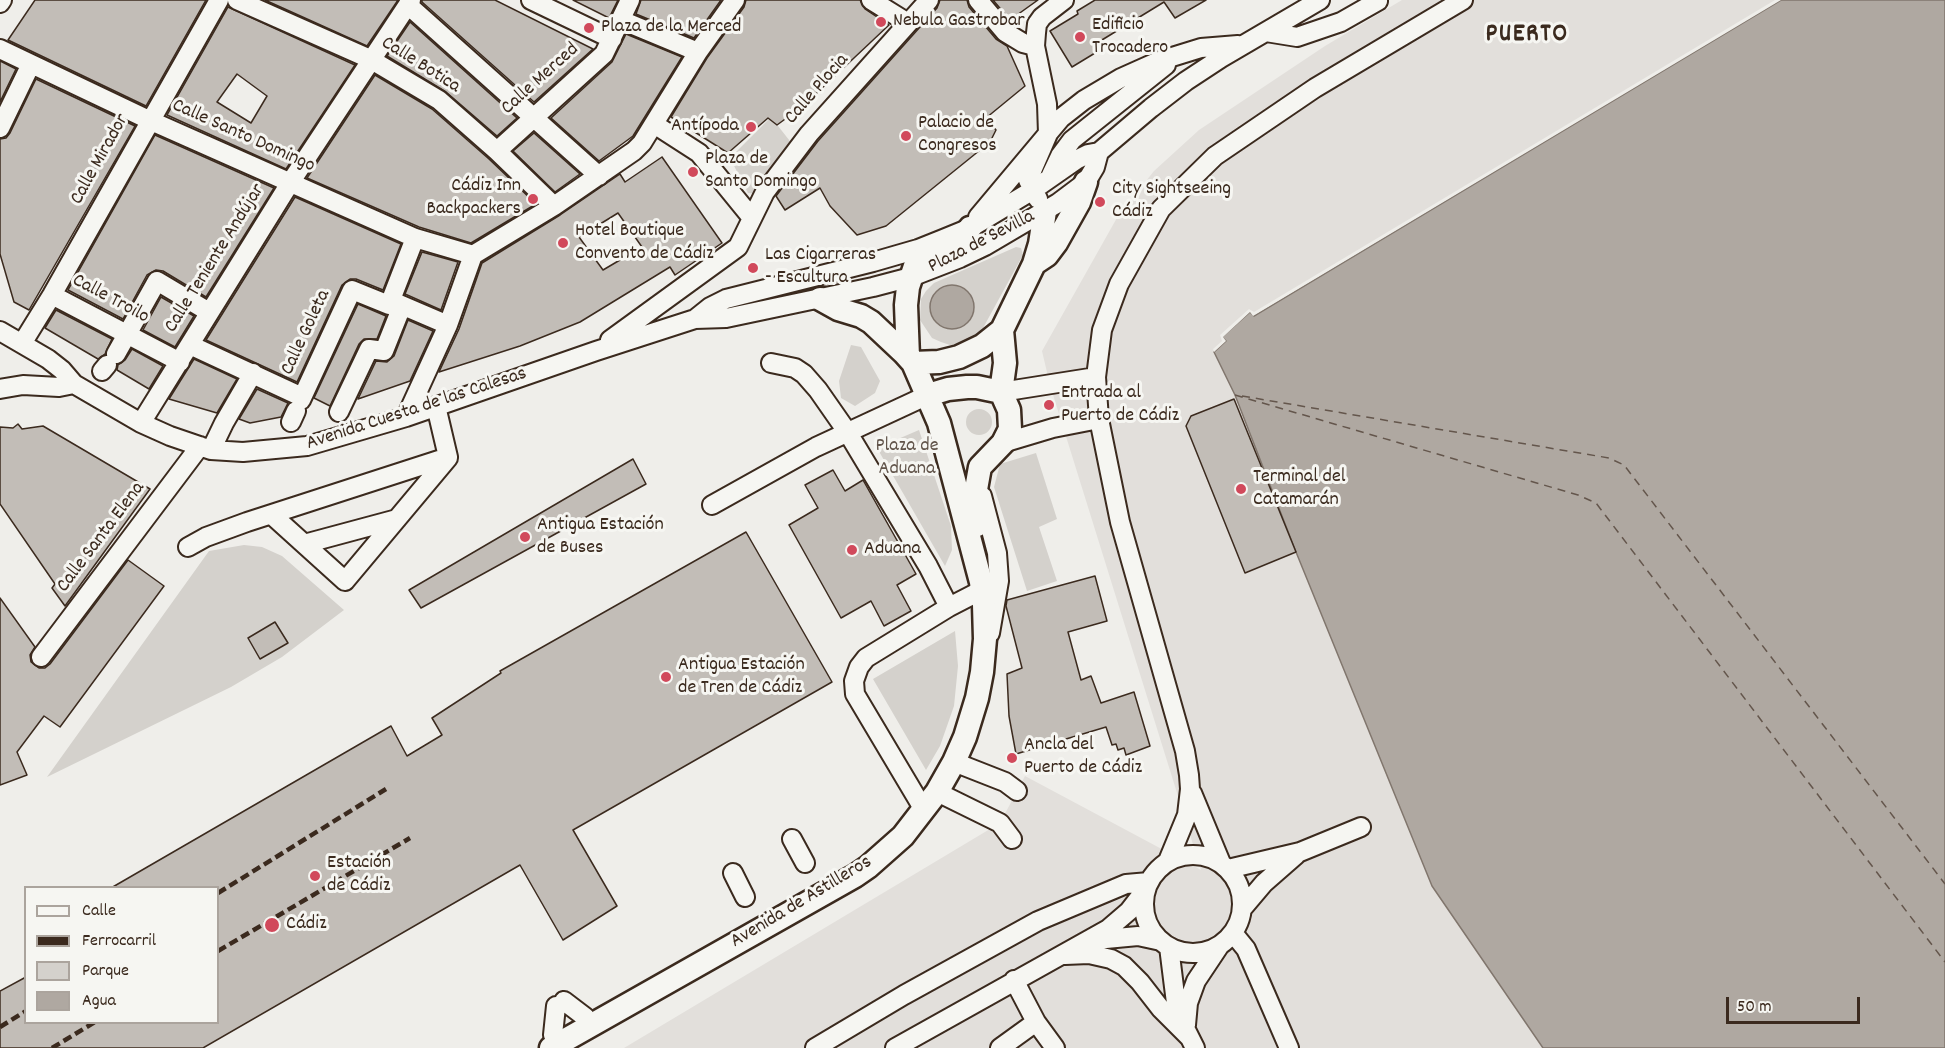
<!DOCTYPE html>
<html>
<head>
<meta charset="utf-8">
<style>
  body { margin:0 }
  #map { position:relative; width:1945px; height:1048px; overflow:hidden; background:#efeeea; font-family:Dekko,sans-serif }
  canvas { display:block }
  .legend { position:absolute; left:24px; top:886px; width:195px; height:138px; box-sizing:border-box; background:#f6f6f2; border:2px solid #aba49d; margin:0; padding:8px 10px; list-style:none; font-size:18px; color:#3b2a1e }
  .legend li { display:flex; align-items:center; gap:12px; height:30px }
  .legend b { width:30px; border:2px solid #aba49d }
  .scale { position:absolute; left:1726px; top:997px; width:134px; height:27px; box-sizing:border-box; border:3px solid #3b2a1e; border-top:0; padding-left:8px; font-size:18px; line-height:21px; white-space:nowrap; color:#3b2a1e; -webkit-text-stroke:4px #f6f6f2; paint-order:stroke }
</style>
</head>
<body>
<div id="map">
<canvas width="1945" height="1048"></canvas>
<ul class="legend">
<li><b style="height:8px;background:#f6f6f2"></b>Calle</li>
<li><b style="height:8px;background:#3b2a1e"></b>Ferrocarril</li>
<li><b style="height:16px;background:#d4d1cc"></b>Parque</li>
<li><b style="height:16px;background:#afa8a1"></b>Agua</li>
</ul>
<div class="scale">50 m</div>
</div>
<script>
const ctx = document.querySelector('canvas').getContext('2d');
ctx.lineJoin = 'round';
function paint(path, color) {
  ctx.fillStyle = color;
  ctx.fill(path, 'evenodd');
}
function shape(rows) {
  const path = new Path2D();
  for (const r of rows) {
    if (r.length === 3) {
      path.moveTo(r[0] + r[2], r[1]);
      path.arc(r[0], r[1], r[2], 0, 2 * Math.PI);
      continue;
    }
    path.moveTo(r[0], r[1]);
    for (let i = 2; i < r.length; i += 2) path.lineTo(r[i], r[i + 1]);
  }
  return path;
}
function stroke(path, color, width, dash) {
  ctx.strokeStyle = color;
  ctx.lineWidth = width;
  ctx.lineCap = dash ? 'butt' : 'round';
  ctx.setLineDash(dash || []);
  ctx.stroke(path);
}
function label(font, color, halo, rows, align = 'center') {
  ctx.font = font + ' Dekko,sans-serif';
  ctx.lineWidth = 6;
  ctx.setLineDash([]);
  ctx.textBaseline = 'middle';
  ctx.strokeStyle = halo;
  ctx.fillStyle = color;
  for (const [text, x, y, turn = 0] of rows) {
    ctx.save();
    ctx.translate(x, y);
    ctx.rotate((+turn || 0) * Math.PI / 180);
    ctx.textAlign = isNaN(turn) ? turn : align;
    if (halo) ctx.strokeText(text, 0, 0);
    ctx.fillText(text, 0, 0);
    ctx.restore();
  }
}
paint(shape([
  [1402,0,1781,0,1259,312,1214,352,1235,395,1432,886,1543,1048,624,1048,1000,823,1025,776,1201,870,1050,385,1042,351,1118,216,1154,171,1199,130,1325,46]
]), '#e2dfdb');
paint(shape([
  [771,117,793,145,757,194,748,193,730,158],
  [1016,247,1021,248,1023,255,983,328,975,338,964,344,950,345,941,342,932,338,920,320,921,299,926,291,934,283],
  [851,345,861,347,880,381,875,393,855,406,841,398,839,381],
  [979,422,13],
  [919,430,951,526,952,550,945,566,877,448],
  [1036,453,1057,519,1039,527,1057,581,1027,591,994,487,1000,464],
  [244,545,262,547,282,556,344,610,282,657,231,687,47,777,209,551],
  [955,631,958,666,954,706,940,746,926,770,873,679]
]), '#d4d1cc');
const water = shape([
  [1781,0,1945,0,1945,1048,1543,1048,1432,886,1296,552,1235,395,1214,352,1226,341,1222,337,1250,312,1254,316,1781,0],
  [952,307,22]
]);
paint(water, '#afa8a1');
stroke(water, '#81766d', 1.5);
paint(shape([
  [1775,0,1781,0,1253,316,1250,312,1223,337,1226,341,1214,352,1213,349,1222,341,1220,335,1249,309,1254,312]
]), '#efeeea');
stroke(shape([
  [1235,395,1578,495,1596,503,1945,962],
  [1242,396,1609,458,1624,465,1945,884]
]), '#64564c', 1.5, [8, 6]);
const building = shape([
  [35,0,206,0,146,106,8,40,35,0],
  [265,0,398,0,367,46,265,0],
  [422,0,495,0,593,49,534,102,422,2,422,0],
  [573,0,618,0,609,18,573,0],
  [641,0,721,0,694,38,636,14,641,0],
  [746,0,860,0,865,9,889,25,803,106,777,125,768,118,728,153,671,117,707,58,744,7,746,0],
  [940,0,967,0,969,7,996,39,1007,46,1025,86,986,118,996,130,990,142,886,226,857,235,830,206,820,188,785,210,776,196,818,141,937,8,940,0],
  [993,0,1038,0,1010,20,993,0],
  [1095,0,1206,0,1175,18,1164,2,1097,43,1100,50,1072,67,1050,31,1078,14,1077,11,1095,0],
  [228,7,355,65,286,169,167,115,228,7],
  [237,74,267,96,251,123,217,102,237,74],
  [410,22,517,118,497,136,446,92,387,56,410,22],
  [626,34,682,57,633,136,599,161,551,118,612,62,626,34],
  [0,61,16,69,0,102,0,61],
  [375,75,432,109,489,159,536,204,471,243,419,227,307,178,375,75],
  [36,79,135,126,29,310,14,302,0,254,0,139,6,138,10,133,36,79],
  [534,133,580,174,555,192,513,151,534,133],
  [155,135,274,188,206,297,163,271,156,270,147,275,123,319,68,290,155,135],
  [662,157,722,243,675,275,670,267,580,322,520,346,439,372,459,329,482,263,560,215,620,174,625,182,662,157],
  [618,213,642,247,603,270,579,237,618,213],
  [295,197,401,244,383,290,356,279,350,279,342,285,297,382,206,340,295,197],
  [422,252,458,262,441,310,405,294,422,252],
  [161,297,194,316,175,347,143,330,161,297],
  [358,304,386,316,377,339,364,339,359,344,330,406,314,398,358,304],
  [56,310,112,339,105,354,98,359,45,328,56,310],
  [408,320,433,331,410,381,358,399,376,361,387,362,394,356,408,320],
  [132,349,163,366,149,389,117,370,118,365,125,360,132,349],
  [194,359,237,379,217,413,169,399,194,359],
  [257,389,288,403,281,417,250,423,239,419,257,389],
  [1234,399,1296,552,1245,573,1186,426,1191,416,1234,399],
  [18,424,22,429,43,426,150,489,65,606,52,588,55,584,0,504,0,427,13,428,18,424],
  [633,459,646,484,421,608,409,590,633,459],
  [833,470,845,491,863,480,916,574,897,585,911,611,884,626,871,601,841,618,789,525,818,508,805,485,833,470],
  [746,532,832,682,573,830,617,906,563,940,520,865,203,1048,0,1048,0,991,26,977,26,1023,218,1023,218,888,111,888,391,726,407,756,442,735,432,718,501,673,500,671,746,532],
  [128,560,164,586,60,727,44,716,17,752,27,775,0,785,0,598,35,647,30,655,31,662,39,668,45,668,50,664,128,560],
  [1095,576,1107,621,1068,632,1081,680,1091,676,1101,703,1134,692,1150,746,1126,755,1124,748,1118,750,1116,744,1112,745,1106,727,1016,754,1009,716,1007,674,1022,668,1006,606,1007,600,1095,576],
  [275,622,288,643,260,659,248,638,275,622]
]);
paint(building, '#c2bdb7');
stroke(building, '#3b2a1e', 1.5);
const minor = shape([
  [237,0,370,59,439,100,497,151,554,206],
  [531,0,612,39],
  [871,0,908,23],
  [978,0,1005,32,1023,43,1035,46],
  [0,3,2,0],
  [408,5,599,176],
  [621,20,698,52],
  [1266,32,1297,37,1341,22,1378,1],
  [0,49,149,120,415,238,473,255],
  [654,124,699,153,752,218],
  [0,128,31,64],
  [497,151,604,54,630,0],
  [1051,175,1060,156,1072,140,1166,65],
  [1038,199,1028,180,1048,134,1047,104,1035,46,1036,33,1037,24,1042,17,1064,0],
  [978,217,1061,118,1084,100,1121,78,1159,61,1201,48,1238,45],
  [473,255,554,206,634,151,642,143,698,52,735,0],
  [52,295,180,362],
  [392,301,448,325],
  [695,319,710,307,726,299,873,262,918,249,943,239,970,228,1033,190,1076,160,1088,154,1099,152],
  [0,331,48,359,62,370,74,384,141,423,170,436,211,450,243,452,307,446,406,417,596,351,695,319,726,318,873,287,911,277,960,258,985,246,1058,203,1086,182,1095,167,1099,152,1151,108,1186,81,1221,58,1320,0],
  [610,340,738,247,765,192,809,134,929,0],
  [23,342,52,295,219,0],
  [190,345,302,397],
  [116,354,157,281,209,312],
  [771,363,795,368,804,374,818,390,848,433,928,566,949,607],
  [102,371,107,365],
  [0,389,23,385,59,387,74,384],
  [1001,392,1096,377],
  [301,400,352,290,389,305,415,238],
  [339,412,369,349,384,351,402,306],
  [406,417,448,325,473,255],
  [291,422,296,411],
  [141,423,290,183,411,0],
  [1003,443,1053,428,1099,419],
  [211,450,224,423,253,373],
  [982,496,997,553,999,581,990,633],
  [712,505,816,447,928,395],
  [272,515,345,581,448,458],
  [304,544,397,519],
  [188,547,206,537,247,522,448,457,436,406],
  [41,657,200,446],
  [954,762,1005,782,1017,791],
  [937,792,1000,823,1012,839],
  [1192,793,1221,863],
  [924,810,855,694,854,681,859,667,866,658,949,607,982,590],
  [792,839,805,863],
  [1193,904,49],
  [1168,861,1187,815,1190,789,1189,775,1185,751,1120,522,1099,419,1096,377,1102,330,1119,284,1161,209,1215,156,1315,88,1463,0],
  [1228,869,1300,852,1361,827],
  [733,873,745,897],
  [1242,909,1264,883,1296,855],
  [1233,933,1246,949,1289,1048],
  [1095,940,1138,936,1161,941],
  [1169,947,1176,1003,1181,1020,1195,1048],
  [1065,955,1089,954,1111,959,1124,966,1140,982,1161,1009,1189,1037],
  [1014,980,1036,1022,1055,1048],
  [564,1001,585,1017,589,1026],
  [556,1006,553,1035,558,1044],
  [1186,1025,1188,1003,1196,981,1220,945],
  [815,1048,904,995,1038,921,1126,884,1149,882],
  [895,1048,1108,929,1129,911,1146,889],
  [1000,1048,1036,1022]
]);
const major = shape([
  [1035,263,1047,255,1056,243,1079,202,1086,182],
  [908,357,906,305,908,287,915,266,922,259,959,242,970,228],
  [913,363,939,362,959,357,982,346,1002,330,1034,264,1040,244,1045,211],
  [928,395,948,389,967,387,977,387,1001,392],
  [977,525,975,495,980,467,1003,443,1010,429,1009,410,1001,392,1005,363,1002,330],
  [551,1048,855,876,868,867,903,836,937,792,954,762,965,737,977,698,982,672,985,639,984,605,981,582,939,423,913,363,904,353,871,322,861,316,838,309,820,299]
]);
stroke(minor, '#3b2a1e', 22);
stroke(major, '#3b2a1e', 27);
stroke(minor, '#f6f6f2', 18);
stroke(major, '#f6f6f2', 22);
stroke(shape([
  [218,893,386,789],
  [218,951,410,838],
  [0,1027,26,1011],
  [52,1048,95,1022]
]), '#3b2a1e', 4.5, [9, 4.5]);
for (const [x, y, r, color] of [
  [881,22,6,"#d1495b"],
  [589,28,6,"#d1495b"],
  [1080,37,6,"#d1495b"],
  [751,127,6,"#d1495b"],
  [906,136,6,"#d1495b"],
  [693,172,6,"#d1495b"],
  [533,199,6,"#d1495b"],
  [1100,202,6,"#d1495b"],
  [563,243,6,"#d1495b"],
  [753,268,6,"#d1495b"],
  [1049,405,6,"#d1495b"],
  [1241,489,6,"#d1495b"],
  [525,537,6,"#d1495b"],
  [852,550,6,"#d1495b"],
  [666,677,6,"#d1495b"],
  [1012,758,6,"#d1495b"],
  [315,876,6,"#d1495b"],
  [272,925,8,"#d1495b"]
]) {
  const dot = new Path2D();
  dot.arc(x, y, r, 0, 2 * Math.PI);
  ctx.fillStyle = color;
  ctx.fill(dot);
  stroke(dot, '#f6f6f2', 2);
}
label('20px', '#3b2a1e', '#f6f6f2', [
  ["Nebula Gastrobar",893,22],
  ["Edificio",1092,26],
  ["Trocadero",1092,49],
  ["Plaza de la Merced",601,28],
  ["Palacio de",918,124],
  ["Congresos",918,147],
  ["Antípoda",739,127,"right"],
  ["Plaza de",705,160],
  ["Santo Domingo",705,183],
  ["Cádiz Inn",521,187,"right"],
  ["Backpackers",521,210,"right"],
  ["City Sightseeing",1112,190],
  ["Cádiz",1112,213],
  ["Hotel Boutique",575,232],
  ["Convento de Cádiz",575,255],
  ["Las Cigarreras",765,256],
  ["- Escultura",765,279],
  ["Entrada al",1061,394],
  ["Puerto de Cádiz",1061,417],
  ["Terminal del",1253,478],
  ["Catamarán",1253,501],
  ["Antigua Estación",537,526],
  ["de Buses",537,549],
  ["Aduana",864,550],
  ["Antigua Estación",678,666],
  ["de Tren de Cádiz",678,689],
  ["Ancla del",1024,746],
  ["Puerto de Cádiz",1024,769],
  ["Estación",327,864],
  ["de Cádiz",327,887],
  ["Cádiz",286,925]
], 'left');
label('20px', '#3b2a1e', '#f6f6f2', [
  ["Calle Botica",420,66,32],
  ["Calle Merced",541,80,-42],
  ["Calle Plocia",818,90,-49],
  ["Calle Santo Domingo",243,137,24],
  ["Calle Mirador",101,160,-61],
  ["Plaza de Sevilla",982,243,-27],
  ["Calle Teniente Andújar",216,259,-58],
  ["Calle Troilo",110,300,28],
  ["Calle Goleta",307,333,-65],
  ["Avenida Cuesta de las Calesas",417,410,-18],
  ["Calle Santa Elena",102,538,-53],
  ["Avenida de Astilleros",802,903,-31]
]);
label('20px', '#61544a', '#f6f6f2', [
  ["Plaza de",907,447],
  ["Aduana",907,470]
]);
ctx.letterSpacing = '1.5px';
label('bold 26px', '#3b2a1e', '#f6f6f2', [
  ["PUERTO",1527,36]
]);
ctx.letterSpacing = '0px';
</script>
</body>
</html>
